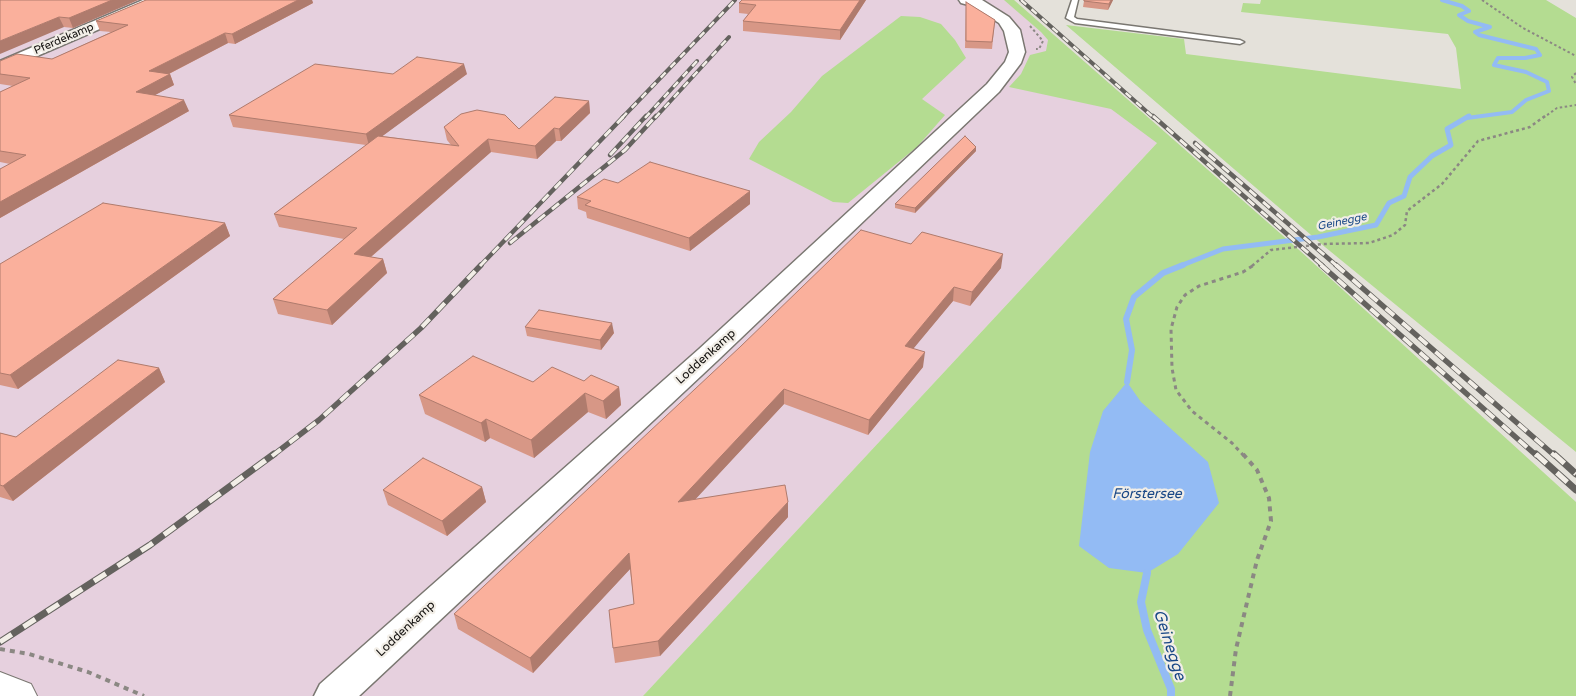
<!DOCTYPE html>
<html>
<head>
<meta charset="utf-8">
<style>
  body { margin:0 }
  canvas { display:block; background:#e4e1da }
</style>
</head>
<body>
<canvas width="1576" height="696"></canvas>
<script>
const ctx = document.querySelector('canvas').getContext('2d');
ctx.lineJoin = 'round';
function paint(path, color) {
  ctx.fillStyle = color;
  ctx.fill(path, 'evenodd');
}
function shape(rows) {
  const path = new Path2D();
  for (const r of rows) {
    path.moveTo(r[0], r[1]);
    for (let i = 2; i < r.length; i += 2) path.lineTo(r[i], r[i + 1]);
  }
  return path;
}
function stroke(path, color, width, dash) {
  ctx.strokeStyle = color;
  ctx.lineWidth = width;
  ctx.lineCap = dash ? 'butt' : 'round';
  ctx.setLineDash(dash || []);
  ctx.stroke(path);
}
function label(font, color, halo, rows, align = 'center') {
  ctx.font = font + ' "Varela Round",sans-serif';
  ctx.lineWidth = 4.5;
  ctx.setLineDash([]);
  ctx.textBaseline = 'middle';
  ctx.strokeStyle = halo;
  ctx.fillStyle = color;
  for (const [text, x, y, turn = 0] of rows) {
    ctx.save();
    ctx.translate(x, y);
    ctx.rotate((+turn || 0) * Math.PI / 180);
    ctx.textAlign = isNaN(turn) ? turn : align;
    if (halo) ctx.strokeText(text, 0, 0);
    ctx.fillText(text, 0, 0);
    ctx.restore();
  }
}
paint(shape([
  [0,0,1014,0,1166,133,643,696,0,696]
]), '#e6d0de');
paint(shape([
  [1004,0,1014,0,1166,133,1298,249,1576,502,1576,696,643,696,1157,143,1111,109,1009,87,1021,74,1030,55,1046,51,1048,40,1041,32],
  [1261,0,1546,0,1576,18,1576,452,1325,247,1066,25,1184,39,1186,54,1461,89,1456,48,1448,34,1241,12,1243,3,1260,4],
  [901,16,920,17,941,24,955,40,966,58,922,99,945,115,917,147,848,203,833,202,749,159,759,142,791,112,822,76]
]), '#b4dc91');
paint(shape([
  [1127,382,1141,402,1208,462,1219,503,1178,554,1147,573,1109,568,1079,546,1090,452,1103,411]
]), '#93bbf4');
stroke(shape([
  [1442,0,1462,6,1469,11,1459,15,1468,21,1490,27,1475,32,1479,35,1536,49,1540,55,1525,58,1498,58,1494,65,1526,72,1547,82,1549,91,1526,100,1512,112,1467,118]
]), '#93bbf4', 4);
stroke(shape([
  [1180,266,1223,249,1318,237,1376,225,1389,203,1404,196,1410,177,1432,156,1451,145,1447,129,1469,116]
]), '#93bbf4', 5);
stroke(shape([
  [1127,382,1132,350,1126,319,1134,297,1163,273,1183,265]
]), '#93bbf4', 6);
stroke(shape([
  [1147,573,1141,602,1147,630,1171,689,1171,696]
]), '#93bbf4', 8);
const service = shape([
  [1072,0,1078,0,1074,17,1077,19,1240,40,1244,42,1240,44,1075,23,1066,18,1072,0]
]);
const minor = shape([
  [143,0,162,0,160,3,0,72,0,61,143,0],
  [959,0,982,0,1009,17,1020,30,1025,52,1021,63,999,92,717,361,359,696,314,696,320,684,699,349,987,84,1005,62,1009,52,1004,31,999,23,972,6,961,3,959,0]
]);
const tertiary = shape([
  [0,672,31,684,37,696,0,696,0,672]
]);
stroke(service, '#7a7771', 3);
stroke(minor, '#7a7771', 3);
stroke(tertiary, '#7a7771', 2);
stroke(shape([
  [1482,0,1523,28,1576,56],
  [1030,26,1043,41,1039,49,1036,49],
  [1576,73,1572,77,1576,84],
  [1543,118,1557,108,1576,105]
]), '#8b8883', 2, [2.5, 2.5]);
stroke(shape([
  [1252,266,1271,250,1323,244,1369,243,1393,235,1405,225,1407,211,1442,184,1478,141,1530,127,1545,116]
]), '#8b8883', 2.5, [3, 3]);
stroke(shape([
  [1244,456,1232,443,1192,411,1176,390,1172,368,1171,329,1177,307,1185,295,1199,286,1243,272,1254,265]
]), '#8b8883', 3, [4, 4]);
stroke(shape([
  [0,649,29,654,88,672,144,696],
  [1230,696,1236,649,1257,560,1271,521,1269,498,1257,470,1243,454]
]), '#8b8883', 4, [5, 5]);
paint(service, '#fff');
paint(minor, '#fff');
paint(tertiary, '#fff');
const railFar3 = shape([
  [1021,0,1154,118],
  [622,118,735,0],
  [645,118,697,61],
  [655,118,729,37]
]);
const railFar2 = shape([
  [1153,116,1323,266],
  [1195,143,1337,266],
  [610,155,646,116],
  [510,243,625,150,656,116],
  [480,266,624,116]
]);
const railFar1 = shape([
  [1321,265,1537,456],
  [1336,265,1555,456],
  [272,456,319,420,421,328,481,265]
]);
const rail = shape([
  [1536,454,1576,490],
  [1554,454,1576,474],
  [0,642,150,545,274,454]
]);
stroke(railFar3, '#64625e', 4);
stroke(railFar2, '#64625e', 4.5);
stroke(railFar1, '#64625e', 5.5);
stroke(rail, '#64625e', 7);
stroke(railFar3, '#f2eee7', 2.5, [7]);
stroke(railFar2, '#f2eee7', 3, [9]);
stroke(railFar1, '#f2eee7', 4, [11]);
stroke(rail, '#f2eee7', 5, [14]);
paint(shape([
  [0,0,138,0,73,28,64,27],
  [146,0,312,0,313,3,235,44,228,43,169,74,170,74,174,85,155,95,189,111,0,218,0,169,10,164,0,162,0,92,13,86,0,84,0,61,52,59,111,32,100,31,96,21],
  [866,0,840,40,743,31,743,21,748,14,739,13,739,3],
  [1113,0,1108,10,1083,7,1084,1],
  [966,2,995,20,992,49,965,48],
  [393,74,467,74,382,136,451,145,447,140,444,127,519,129,589,101,590,113,561,141,556,141,537,159,491,152,371,257,383,259,387,273,332,325,278,314,273,299,344,239,279,227,274,214,366,145,233,127,229,115],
  [976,147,976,151,915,213,895,208,895,204],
  [618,183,750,204,690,251,587,218,586,212,578,209,577,197],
  [225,223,230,236,18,389,0,385,0,264],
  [911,244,1001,268,970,306,953,301,913,348,923,367,868,435,784,404,695,499,788,517,660,656,615,663,613,648,634,604,630,569,533,673,458,629,454,614],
  [525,327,614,333,601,350,527,336],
  [159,368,165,382,13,501,0,497,0,433,16,437],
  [584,381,619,387,621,405,606,419,588,412,534,458,490,438,485,442,425,414,419,395,533,382],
  [482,487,486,502,447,536,388,505,383,490]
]), '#d79786');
paint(shape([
  [112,0,138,0,73,28,69,18],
  [298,0,312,0,313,3,235,44,232,34],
  [860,0,866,0,840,40,840,30],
  [1111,0,1113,0,1108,10,1109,4],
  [59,17,64,27,0,54,0,41],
  [225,33,228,43,153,82,149,71],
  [464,64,467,74,369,146,366,134],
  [170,74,174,85,140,103,136,92],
  [184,100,189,111,0,218,0,202],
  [589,101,590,113,561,141,559,129],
  [554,128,556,141,537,159,535,146],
  [488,139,491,152,358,268,354,254],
  [976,147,976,151,915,213,915,208],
  [750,191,750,204,690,251,689,238],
  [225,223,230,236,18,389,10,375],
  [1003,254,1001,268,970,306,972,292],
  [383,259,387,273,332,325,327,310],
  [954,287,953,301,904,360,905,346],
  [612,323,614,333,601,350,600,340],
  [925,352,923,367,868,435,869,420],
  [159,368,165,382,13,501,3,486],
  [619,387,621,405,606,419,603,401],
  [784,389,784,404,679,517,678,502],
  [585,393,588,412,534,458,531,440],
  [486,419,490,438,485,442,481,423],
  [482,487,486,502,447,536,442,521],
  [788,502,788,517,660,656,658,641],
  [629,553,631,568,533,673,530,658]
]), '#af7b6d');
const building = shape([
  [0,0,112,0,69,18,59,17,0,41,0,0],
  [146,0,298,0,232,34,225,33,149,71,170,74,136,92,184,100,0,202,0,169,26,155,0,151,0,92,30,78,0,74,0,61,17,54,52,59,128,25,96,21,146,0],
  [742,0,860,0,840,30,743,21,756,5,739,3,742,0],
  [1084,0,1111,0,1109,4,1084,1,1084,0],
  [966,2,995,20,992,42,966,41,966,2],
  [417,57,464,64,366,134,229,115,315,64,393,74,417,57],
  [555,97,589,101,559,129,554,128,535,146,488,139,354,254,383,259,327,310,273,299,357,228,274,214,378,136,459,146,444,127,461,114,477,110,505,115,519,129,555,97],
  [965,136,976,147,915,208,895,204,965,136],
  [650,162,750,191,689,238,585,205,591,201,577,197,604,179,618,183,650,162],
  [103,203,225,223,10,375,0,373,0,264,103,203],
  [861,230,911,244,922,232,1003,254,972,292,954,287,905,346,925,352,869,420,784,389,678,502,785,485,788,502,658,641,613,648,609,610,634,604,629,553,530,658,454,614,740,347,861,230],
  [539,310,612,323,600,340,525,327,539,310],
  [473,356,533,382,552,367,584,381,591,375,619,387,603,401,585,393,531,440,486,419,481,423,419,395,473,356],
  [118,360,159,368,3,486,0,485,0,433,16,437,118,360],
  [423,458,482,487,442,521,383,490,423,458]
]);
paint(building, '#fab09c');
stroke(building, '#af7b6d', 1);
label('11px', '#100e0c', '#f2eee7', [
  ["Pferdekamp",64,39,-23]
]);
label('italic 11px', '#184786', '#f2eee7', [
  ["Geinegge",1342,222,-12]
]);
label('12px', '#100e0c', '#f2eee7', [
  ["Loddenkamp",706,357,-42],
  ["Loddenkamp",406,629,-43]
]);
label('italic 14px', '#184786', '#f2eee7', [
  ["Förstersee",1147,494]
]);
label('italic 16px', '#184786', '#f2eee7', [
  ["Geinegge",1169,645,72]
]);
</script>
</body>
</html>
